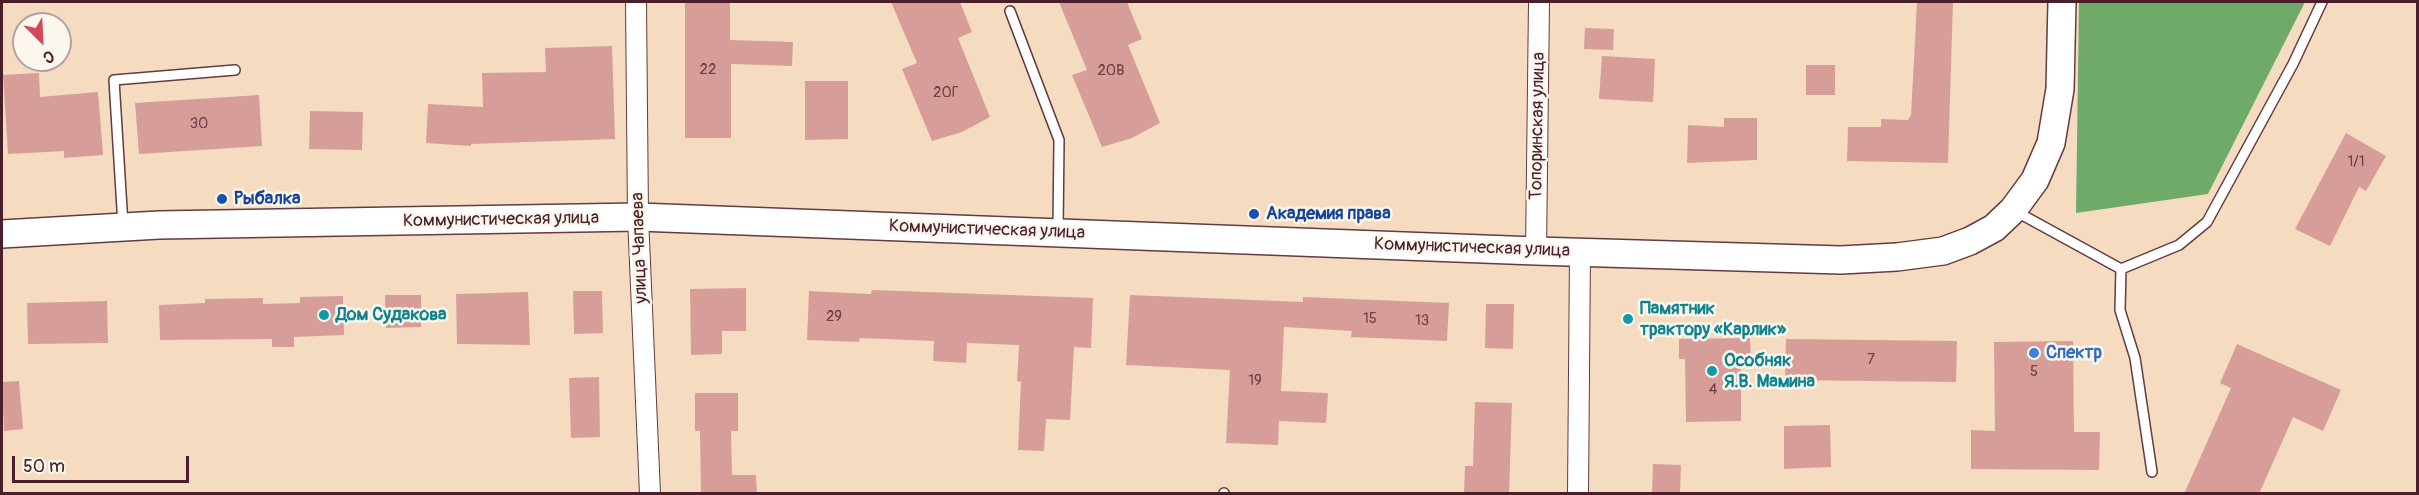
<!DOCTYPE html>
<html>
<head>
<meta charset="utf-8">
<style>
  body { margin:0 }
  #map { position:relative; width:2419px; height:495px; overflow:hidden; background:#f5dcc0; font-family:Pangolin,sans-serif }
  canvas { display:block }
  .frame { position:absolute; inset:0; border:3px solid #4a1f2b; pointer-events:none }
  .north { position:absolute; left:12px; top:12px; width:60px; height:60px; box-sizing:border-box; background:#fbf7ec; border:2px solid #b4a19f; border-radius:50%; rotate:156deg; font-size:16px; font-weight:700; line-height:24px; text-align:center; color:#4a1f2b }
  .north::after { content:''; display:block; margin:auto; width:21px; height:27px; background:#d1495b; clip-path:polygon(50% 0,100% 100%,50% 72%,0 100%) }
  .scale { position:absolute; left:12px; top:456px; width:177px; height:27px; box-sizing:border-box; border:3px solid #4a1f2b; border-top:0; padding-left:8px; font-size:18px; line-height:21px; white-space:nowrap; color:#4a1f2b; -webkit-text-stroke:4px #fbf7ec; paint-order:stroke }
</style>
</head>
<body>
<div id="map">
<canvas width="2419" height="495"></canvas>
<div class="frame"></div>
<div class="north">С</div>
<div class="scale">50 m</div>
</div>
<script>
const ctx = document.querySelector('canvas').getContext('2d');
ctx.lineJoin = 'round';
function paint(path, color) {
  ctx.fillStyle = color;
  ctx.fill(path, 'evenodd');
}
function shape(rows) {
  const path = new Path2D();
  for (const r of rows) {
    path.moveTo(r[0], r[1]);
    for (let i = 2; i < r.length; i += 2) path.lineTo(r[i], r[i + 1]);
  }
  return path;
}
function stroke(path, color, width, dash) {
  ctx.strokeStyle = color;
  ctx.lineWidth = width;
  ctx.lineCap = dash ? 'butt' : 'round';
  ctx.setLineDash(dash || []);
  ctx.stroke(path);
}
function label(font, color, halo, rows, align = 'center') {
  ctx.font = font + ' Pangolin,sans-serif';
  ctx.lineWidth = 5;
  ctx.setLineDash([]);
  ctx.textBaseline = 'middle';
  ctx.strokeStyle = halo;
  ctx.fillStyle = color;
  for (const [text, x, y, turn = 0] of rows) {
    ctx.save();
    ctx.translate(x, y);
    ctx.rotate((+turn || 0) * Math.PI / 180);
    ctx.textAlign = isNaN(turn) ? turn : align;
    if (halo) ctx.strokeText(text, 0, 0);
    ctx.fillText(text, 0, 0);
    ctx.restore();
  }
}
paint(shape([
  [2079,2,2305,2,2208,194,2076,213]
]), '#70aa68');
paint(shape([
  [685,2,730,2,730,40,793,42,792,66,731,64,731,138,685,138],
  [891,2,960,2,972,32,958,38,990,117,962,132,932,141,902,69,917,63],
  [1059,2,1127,2,1142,39,1128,45,1160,123,1132,138,1102,147,1072,75,1087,70],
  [1917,2,1953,2,1948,163,1847,161,1848,127,1881,127,1881,119,1908,120,1911,115],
  [1585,28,1614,29,1613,50,1584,49],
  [612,46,615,139,471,144,471,146,426,143,428,104,483,107,482,73,546,72,545,48],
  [1602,56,1655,59,1653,102,1599,99],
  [1806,65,1835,65,1835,95,1806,95],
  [39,73,40,97,98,92,103,155,64,158,64,151,8,154,3,75],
  [805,81,848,81,848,139,805,140],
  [259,95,262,146,139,154,135,103],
  [310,111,363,112,362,150,309,149],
  [1724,118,1757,118,1757,160,1687,163,1688,125,1724,127],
  [2346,133,2386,156,2366,191,2359,187,2330,246,2295,229],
  [746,288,746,331,722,331,722,354,691,355,690,289],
  [872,290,1093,298,1091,348,1074,347,1070,420,1046,419,1044,451,1018,450,1021,382,1017,381,1019,345,967,343,966,363,933,361,934,341,860,338,859,342,807,340,809,291,871,294],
  [573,291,602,291,603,333,574,334],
  [528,292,530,345,457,344,456,294],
  [385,295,421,295,421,327,386,328],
  [1130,295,1303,302,1303,297,1449,303,1447,341,1351,337,1352,331,1284,327,1281,391,1328,393,1326,423,1279,421,1278,445,1226,443,1230,370,1126,365],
  [343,296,344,335,294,337,294,347,272,347,272,339,160,340,159,305,205,303,205,299,263,298,263,304,300,303,300,297],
  [107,301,108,343,28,344,27,303],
  [1486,304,1514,304,1513,349,1485,348],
  [1750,338,1751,359,1741,359,1741,421,1686,422,1685,359,1679,359,1679,339],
  [1786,339,1957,341,1956,382,1785,380],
  [2073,341,2074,432,2100,432,2099,470,1971,469,1971,430,1995,431,1994,342],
  [2237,344,2341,390,2323,431,2293,417,2259,494,2184,494,2231,388,2220,383],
  [599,377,600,437,571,438,569,378],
  [19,381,23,429,4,431,2,382],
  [695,393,738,393,738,431,731,431,732,475,756,475,757,494,701,494,700,431,695,431],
  [1475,402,1512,403,1509,494,1464,494,1465,466,1473,466],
  [1830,425,1831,467,1784,469,1784,426],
  [1653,464,1681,465,1680,494,1652,494]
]), '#d79e99');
const service = shape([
  [1010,11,1059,140,1058,231],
  [2015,211,2121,269,2120,310,2135,358,2152,472],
  [123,225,114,80,235,70],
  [2121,269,2179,245,2207,222,2293,64,2322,2],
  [1224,494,1224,493]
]);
const minor = shape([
  [636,2,638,217,650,494],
  [1536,251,1539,2],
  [1578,494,1580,252]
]);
const secondary = shape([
  [2,234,159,225,638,217,1536,251,1841,260,1897,257,1943,251,1970,241,1994,228,2013,210,2035,180,2051,143,2060,89,2062,2]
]);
stroke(service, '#643b41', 12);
stroke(minor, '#643b41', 22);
stroke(secondary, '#643b41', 30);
stroke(service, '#fff', 9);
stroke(minor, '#fff', 20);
stroke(secondary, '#fff', 27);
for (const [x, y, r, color] of [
  [222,199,6,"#1a4fb4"],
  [1254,214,6,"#1a4fb4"],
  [324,315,6,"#0f9aa8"],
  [1628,319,6,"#0f9aa8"],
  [2034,353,6,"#3f7fe0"],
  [1712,371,6,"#0f9aa8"]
]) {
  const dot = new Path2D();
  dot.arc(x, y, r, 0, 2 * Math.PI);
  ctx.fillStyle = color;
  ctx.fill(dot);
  stroke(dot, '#fbf7ec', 2);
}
label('15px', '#6d3f46', null, [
  ["22",708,70],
  ["20В",1111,71],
  ["20Г",946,93],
  ["30",199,124],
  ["1/1",2356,162],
  ["29",834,317],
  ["15",1370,319],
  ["13",1422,321],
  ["7",1871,360],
  ["5",2034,372],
  ["19",1255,381],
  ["4",1713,390]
]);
label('18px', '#4a1f2b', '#fbf7ec', [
  ["Топоринская улица",1538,126,-89],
  ["Коммунистическая улица",501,220,-1],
  ["Коммунистическая улица",987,230,2],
  ["улица Чапаева",640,248,-92],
  ["Коммунистическая улица",1472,248,2]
]);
label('bold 18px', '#164399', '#fbf7ec', [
  ["Рыбалка",234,199],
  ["Академия права",1266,214]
], 'left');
label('bold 18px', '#0d838f', '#fbf7ec', [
  ["Памятник",1640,309],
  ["трактору «Карлик»",1640,330],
  ["Дом Судакова",336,315],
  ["Особняк",1724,361],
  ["Я.В. Мамина",1724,382]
], 'left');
label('bold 18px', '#366cbe', '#fbf7ec', [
  ["Спектр",2046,353]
], 'left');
</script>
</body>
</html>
